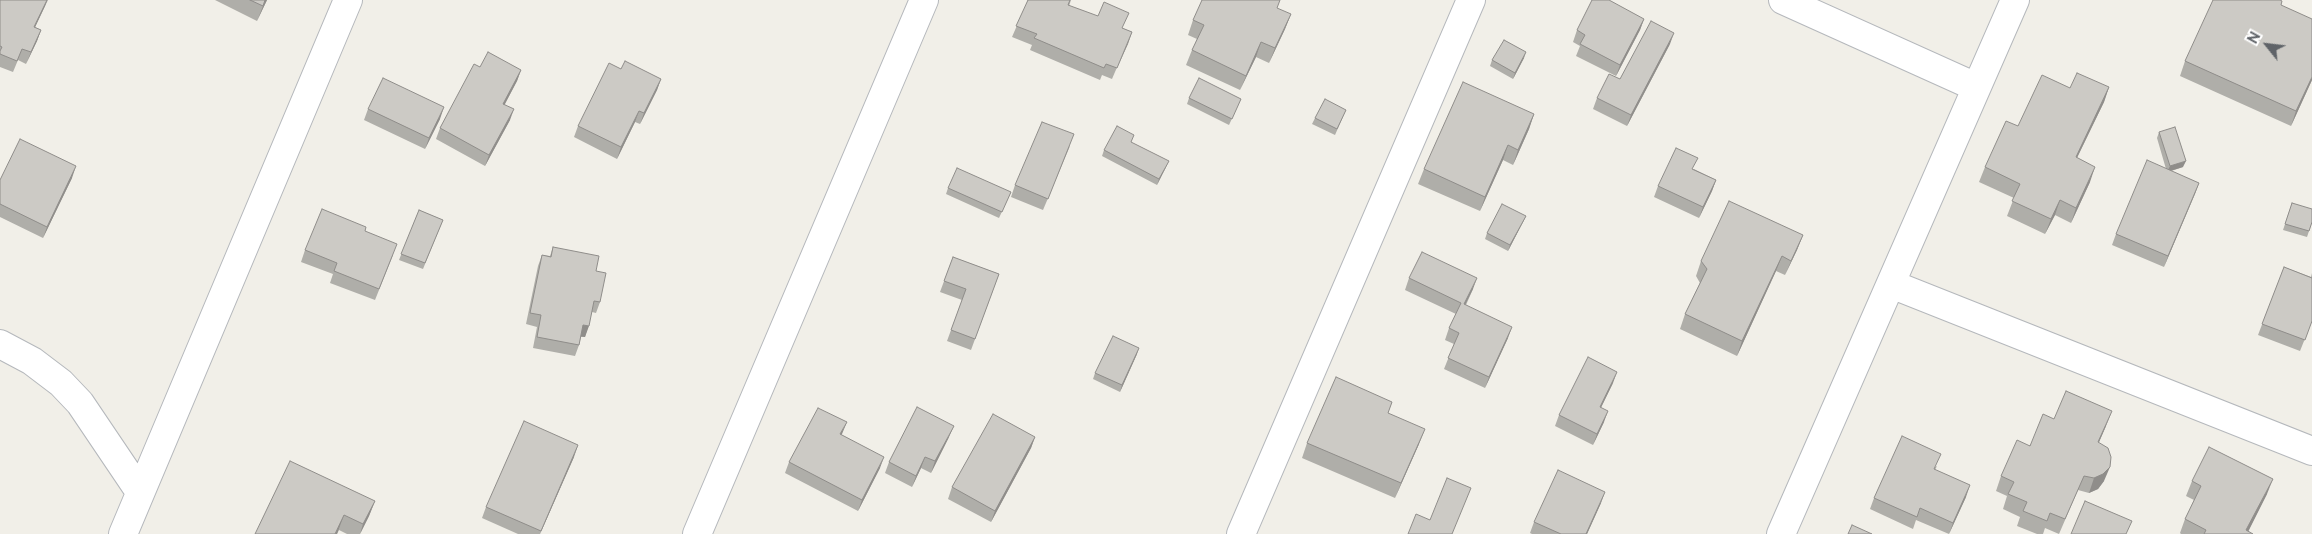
<!DOCTYPE html>
<html>
<head>
<meta charset="utf-8">
<style>
  body { margin:0 }
  #map { position:relative; width:2312px; height:534px; overflow:hidden; background:#f1efe8; font-family:Raleway,sans-serif }
  canvas { display:block }
  .north { position:absolute; left:2242px; top:20px; width:50px; height:50px; -webkit-text-stroke:4px #fff; paint-order:stroke; rotate:299deg; font-size:14px; font-weight:700; line-height:20px; text-align:center; color:#5f6368 }
  .north::after { content:''; display:block; margin:auto; width:18px; height:22px; background:#5f6368; clip-path:polygon(50% 0,100% 100%,50% 72%,0 100%) }
</style>
</head>
<body>
<div id="map">
<canvas width="2312" height="534"></canvas>
<div class="north">N</div>
</div>
<script>
const ctx = document.querySelector('canvas').getContext('2d');
ctx.lineJoin = 'round';
function shape(rows) {
  const path = new Path2D();
  for (const r of rows) {
    path.moveTo(r[0], r[1]);
    for (let i = 2; i < r.length; i += 2) path.lineTo(r[i], r[i + 1]);
  }
  return path;
}
function stroke(path, color, width, dash) {
  ctx.strokeStyle = color;
  ctx.lineWidth = width;
  ctx.lineCap = dash ? 'butt' : 'round';
  ctx.setLineDash(dash || []);
  ctx.stroke(path);
}
function paint(path, color) {
  ctx.fillStyle = color;
  ctx.fill(path, 'evenodd');
}
const minor = shape([
  [1783,0,1976,87],
  [1891,284,2312,451],
  [0,344,32,361,61,383,80,403,140,492],
  [123,534,348,0],
  [697,534,924,0],
  [1241,534,1471,0],
  [1781,534,2015,0]
]);
stroke(minor, '#b5b8bc', 30);
stroke(minor, '#fff', 28);
paint(shape([
  [0,0,48,0,35,27,41,30,37,41,26,64,18,60,13,72,0,67],
  [215,0,267,0,257,21],
  [1028,0,1071,0,1069,6,1132,32,1112,79,1102,75,1100,80,1030,50,1032,45,1012,37],
  [2281,5,2312,80,2291,126,2180,76,2185,61],
  [1291,14,1285,29,1269,63,1256,57,1240,90,1186,65,1192,50,1197,39,1188,35,1193,20],
  [1644,19,1640,30,1616,76,1576,56,1580,46,1573,42,1577,30],
  [1670,44,1627,126,1593,109,1597,98,1620,79],
  [1524,58,1513,79,1490,66,1492,60],
  [480,67,521,70,517,81,505,104,510,120,485,166,436,139,440,128],
  [621,69,661,79,657,90,640,124,635,122,617,159,574,137,578,126],
  [2109,87,2104,102,2077,158,2090,182,2071,223,2055,215,2045,234,2007,216,2014,198,1979,182,1985,167,2018,126,2070,88],
  [1189,98,1241,99,1229,125,1187,104],
  [368,109,440,119,425,149,364,120],
  [1346,110,1335,135,1312,124,1315,118],
  [1534,114,1529,129,1513,165,1503,160,1480,211,1418,184,1424,169],
  [2159,132,2183,167,2171,171,2199,183,2164,267,2112,245,2116,234,2166,169,2157,138],
  [1131,142,1166,167,1157,185,1102,156,1104,150],
  [1070,146,1043,210,1011,197,1015,185],
  [1694,169,1716,180,1712,191,1699,218,1654,197,1658,186],
  [72,178,43,238,0,217,0,180],
  [948,188,1011,192,999,218,946,194],
  [2292,203,2312,222,2307,237,2283,230],
  [419,210,443,220,423,269,399,260],
  [1526,216,1523,222,1508,251,1485,239,1487,233],
  [365,231,393,255,375,300,330,283,333,274,301,262,305,250],
  [1803,235,1797,250,1785,275,1776,271,1737,356,1680,329,1685,314,1700,283,1696,276,1701,261],
  [553,247,596,271,600,302,596,313,592,312,585,337,581,337,579,345,575,356,533,348,537,327,526,324,538,266,542,255,550,256],
  [953,257,999,274,971,350,947,341,962,300,940,292],
  [2284,267,2311,277,2312,273,2312,321,2300,351,2258,335],
  [1409,278,1473,289,1466,305,1508,338,1485,388,1444,369,1454,344,1445,340,1449,328,1456,314,1405,290],
  [1137,354,1120,392,1093,379,1095,373],
  [1613,383,1601,407,1604,422,1593,445,1555,426,1559,415],
  [1392,402,1388,413,1419,444,1395,498,1302,458,1307,443],
  [2054,419,2106,426,2099,442,2104,481,2098,489,2089,493,2078,490,2059,534,2045,528,2043,534,2037,534,2017,526,2020,517,2003,509,2007,496,1996,491,2001,476],
  [842,435,880,468,858,511,785,473,789,462],
  [949,437,931,473,921,468,912,487,885,473,889,462],
  [1035,437,1031,448,991,522,948,499,952,487],
  [574,457,540,534,518,534,482,518,486,507],
  [1937,466,1935,470,1966,497,1949,534,1916,520,1913,529,1870,509,1874,498],
  [2192,481,2267,494,2248,531,2253,534,2181,534,2180,533,2185,519,2194,500,2186,496],
  [375,501,369,516,360,534,347,534,339,530,337,534,255,534],
  [1601,503,1587,534,1532,534,1530,533,1534,522]
]), '#afaea9');
paint(shape([
  [47,0,45,6,30,38,34,27],
  [265,0,267,0,257,21,263,6],
  [1291,14,1285,29,1269,63,1275,48],
  [1644,19,1640,30,1616,76,1620,65],
  [41,30,37,41,26,64,31,52],
  [1132,32,1128,44,1112,79,1117,68],
  [1674,33,1670,44,1627,126,1631,115],
  [1261,42,1256,57,1240,90,1246,76],
  [1526,52,1524,58,1513,79,1515,73],
  [521,70,517,81,499,115,503,104],
  [2312,77,2312,80,2291,126,2296,111],
  [661,79,657,90,640,124,644,113],
  [2109,87,2104,102,2070,172,2076,157],
  [444,107,440,119,425,149,429,138],
  [514,109,510,120,485,166,489,155],
  [639,111,635,122,617,159,621,147],
  [1534,114,1529,129,1513,165,1518,150],
  [1508,145,1503,160,1480,211,1485,197],
  [1169,161,1157,185,1159,179],
  [2186,161,2183,167,2167,172,2170,166],
  [76,166,72,178,43,238,47,227],
  [2095,167,2090,182,2071,223,2076,208],
  [1716,180,1712,191,1699,218,1703,207],
  [2199,183,2195,194,2164,267,2168,256],
  [2060,200,2055,215,2045,234,2051,219],
  [1526,216,1523,222,1508,251,1510,245],
  [1803,235,1797,250,1785,275,1791,261],
  [1782,256,1776,271,1737,356,1742,341],
  [1477,278,1473,289,1460,315,1464,304],
  [583,325,589,326,585,337,579,336],
  [1512,327,1508,338,1485,388,1489,377],
  [1139,348,1137,354,1120,392,1122,385],
  [1617,372,1613,383,1596,418,1600,407],
  [1608,411,1604,422,1593,445,1597,434],
  [2112,411,2106,426,2093,456,2098,442],
  [847,422,842,434,836,445,840,434],
  [954,426,949,437,931,473,935,461],
  [1425,429,1419,444,1395,498,1401,483],
  [1035,437,1031,448,991,522,995,511],
  [578,445,574,457,540,534,541,531],
  [884,457,880,468,858,511,862,500],
  [925,457,921,468,912,487,916,476],
  [2110,467,2104,481,2098,489,2089,493,2094,478],
  [2273,479,2267,494,2247,534,2246,530],
  [1970,485,1966,497,1949,534,1953,523],
  [1605,492,1601,503,1587,534,1586,534],
  [375,501,369,516,360,534,363,524],
  [344,515,337,534,335,534]
]), '#8f8d8a');
const building = shape([
  [0,0,47,0,34,27,41,30,31,52,22,49,17,61,0,54,0,51,2,47,0,46,0,0],
  [250,0,265,0,263,6,250,0],
  [1028,0,1070,0,1068,5,1098,16,1104,2,1129,13,1122,28,1132,32,1117,68,1106,64,1104,68,1034,38,1037,34,1016,26,1028,0],
  [1202,0,1280,0,1277,8,1291,14,1275,48,1261,42,1246,76,1192,50,1204,25,1193,20,1202,0],
  [1592,0,1609,0,1644,19,1620,65,1580,44,1585,35,1577,30,1592,0],
  [2213,0,2280,0,2282,1,2281,5,2312,19,2312,77,2296,111,2185,61,2213,0],
  [1651,21,1674,33,1631,115,1597,98,1609,74,1620,79,1651,21],
  [1504,40,1526,52,1515,73,1492,60,1504,40],
  [488,52,521,70,503,104,514,109,489,155,440,128,474,64,480,67,488,52],
  [625,61,661,79,644,113,639,111,621,147,578,126,609,63,621,69,625,61],
  [2077,73,2109,87,2076,157,2095,167,2076,208,2060,200,2051,219,2012,201,2020,184,1985,167,2006,121,2018,126,2042,75,2070,88,2077,73],
  [383,78,444,107,429,138,368,109,383,78],
  [1199,78,1241,99,1232,119,1189,98,1199,78],
  [1463,82,1534,114,1518,150,1508,145,1485,197,1424,169,1463,82],
  [1325,99,1346,110,1337,129,1315,118,1325,99],
  [1042,122,1074,134,1048,199,1015,185,1042,122],
  [1117,126,1134,135,1131,142,1169,161,1159,179,1104,150,1117,126],
  [2175,127,2186,161,2170,166,2159,132,2175,127],
  [20,139,76,166,47,227,0,204,0,180,20,139],
  [1676,148,1698,158,1692,169,1716,180,1703,207,1658,186,1676,148],
  [2147,160,2199,183,2168,256,2116,234,2147,160],
  [957,168,1011,192,1002,212,948,188,957,168],
  [1729,201,1803,235,1791,261,1782,256,1742,341,1685,314,1707,269,1701,261,1729,201],
  [2292,203,2312,209,2312,222,2309,231,2285,224,2292,203],
  [1502,204,1526,216,1510,245,1487,233,1502,204],
  [322,209,366,227,365,231,397,244,379,289,334,271,337,263,305,250,322,209],
  [419,210,443,220,425,263,401,254,419,210],
  [553,247,599,256,596,271,606,273,600,302,594,301,589,326,583,325,579,345,537,337,541,315,530,313,542,255,551,257,553,247],
  [1422,252,1477,278,1464,304,1512,327,1489,377,1448,358,1459,333,1449,328,1461,303,1409,278,1422,252],
  [953,257,999,274,975,339,951,330,966,289,944,281,953,257],
  [2284,267,2312,278,2312,321,2305,340,2262,324,2284,267],
  [1113,336,1139,348,1122,385,1095,373,1113,336],
  [1588,357,1617,372,1600,407,1608,411,1597,434,1559,415,1588,357],
  [1336,377,1392,402,1388,413,1425,429,1401,483,1307,443,1336,377],
  [2066,391,2112,411,2098,442,2108,448,2111,457,2110,467,2103,474,2094,478,2084,476,2065,519,2050,513,2047,521,2023,511,2027,502,2008,494,2014,482,2001,476,2017,440,2030,446,2043,414,2054,419,2066,391],
  [917,407,954,426,935,461,925,457,916,476,889,462,917,407],
  [818,408,847,422,840,434,884,457,862,500,789,462,818,408],
  [993,414,1035,437,995,511,952,487,993,414],
  [524,421,578,445,541,531,486,507,524,421],
  [1902,436,1941,454,1934,469,1970,485,1953,523,1920,508,1917,517,1874,498,1902,436],
  [2209,447,2273,479,2246,530,2253,534,2204,534,2206,530,2185,519,2201,486,2192,481,2209,447],
  [290,461,375,501,363,524,344,515,335,534,255,534,290,461],
  [1558,470,1605,492,1586,534,1561,534,1534,522,1558,470],
  [1447,478,1471,488,1452,534,1408,534,1416,514,1430,520,1447,478],
  [2085,501,2132,521,2126,534,2071,534,2085,501],
  [1852,525,1872,534,1848,534,1852,525]
]);
paint(building, '#cccac5');
stroke(building, '#8f8d8a', 1);
</script>
</body>
</html>
